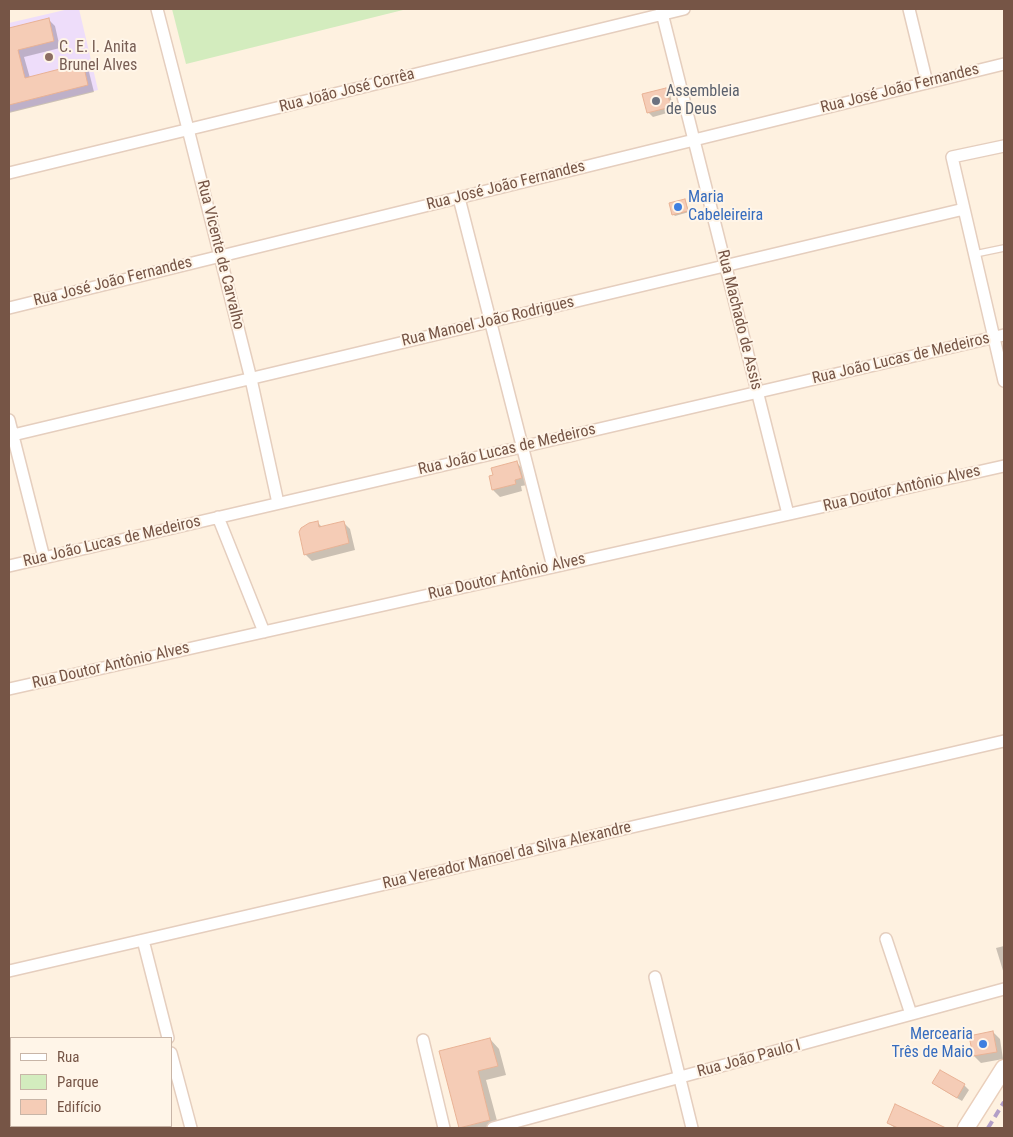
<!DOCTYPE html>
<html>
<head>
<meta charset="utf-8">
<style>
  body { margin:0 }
  #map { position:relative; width:1013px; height:1137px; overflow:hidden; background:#fef1e0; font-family:"Roboto Condensed",sans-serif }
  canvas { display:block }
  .frame { position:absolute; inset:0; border:10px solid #765546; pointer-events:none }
  .legend { position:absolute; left:10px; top:1037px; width:162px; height:90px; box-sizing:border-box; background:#fff5e8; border:1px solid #c8b5a7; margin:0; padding:6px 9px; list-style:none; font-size:15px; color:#765546 }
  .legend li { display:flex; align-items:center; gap:10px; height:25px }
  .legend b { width:25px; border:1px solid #c8b5a7 }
</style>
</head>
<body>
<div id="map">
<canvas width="1013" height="1137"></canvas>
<div class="frame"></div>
<ul class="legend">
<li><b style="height:6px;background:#fff"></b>Rua</li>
<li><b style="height:14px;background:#d3ecbe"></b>Parque</li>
<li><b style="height:14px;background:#f5ccb6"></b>Edifício</li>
</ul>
</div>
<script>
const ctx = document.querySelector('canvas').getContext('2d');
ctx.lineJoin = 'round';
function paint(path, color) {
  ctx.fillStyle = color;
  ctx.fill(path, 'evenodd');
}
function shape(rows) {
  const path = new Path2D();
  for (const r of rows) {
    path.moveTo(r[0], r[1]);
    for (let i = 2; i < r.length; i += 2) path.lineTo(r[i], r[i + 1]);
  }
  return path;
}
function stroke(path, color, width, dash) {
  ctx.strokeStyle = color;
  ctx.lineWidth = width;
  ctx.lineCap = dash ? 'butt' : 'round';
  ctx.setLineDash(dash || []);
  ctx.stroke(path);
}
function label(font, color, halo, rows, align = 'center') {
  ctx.font = font + ' "Roboto Condensed",sans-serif';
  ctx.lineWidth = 4;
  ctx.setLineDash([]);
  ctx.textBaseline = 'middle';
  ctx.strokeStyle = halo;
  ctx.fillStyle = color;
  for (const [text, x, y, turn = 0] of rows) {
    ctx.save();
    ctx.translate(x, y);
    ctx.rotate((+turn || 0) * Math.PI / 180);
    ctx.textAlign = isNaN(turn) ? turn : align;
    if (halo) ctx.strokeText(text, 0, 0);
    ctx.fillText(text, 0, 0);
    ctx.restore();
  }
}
paint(shape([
  [69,9,79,9,98,90,9,112,9,23]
]), '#eeddfa');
paint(shape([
  [172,9,407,9,186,64]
]), '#d3ecbe');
paint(shape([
  [48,19,55,26,60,48,24,57,30,78,82,65,89,72,94,92,9,113,9,29],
  [665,89,670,94,674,111,653,117,648,112],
  [685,200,686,202,689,212,675,216,673,214],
  [517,463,524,470,528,485,521,486,522,491,500,497,493,490,490,477],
  [317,522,322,527,343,522,350,529,355,550,312,561,305,554],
  [1004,946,1004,974,996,948],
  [993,1032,1000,1039,1003,1059,981,1063,974,1056],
  [490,1039,499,1049,506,1075,486,1080,499,1128,460,1128,440,1052],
  [934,1083,964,1085,969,1090,962,1101,938,1087],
  [888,1123,938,1126,940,1128,895,1128]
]), '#0003');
const building = shape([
  [49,18,54,41,18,50,25,78,83,63,88,85,9,105,9,28,49,18],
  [666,88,671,107,647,113,642,94,666,88],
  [685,199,688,211,672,215,669,203,685,199],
  [517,461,522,478,515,480,516,484,492,490,489,476,493,475,491,468,517,461],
  [318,521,319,527,344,521,349,543,304,555,299,532,301,528,309,523,318,521],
  [993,1031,997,1052,973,1056,969,1036,993,1031],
  [490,1038,498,1066,478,1071,490,1120,459,1128,439,1051,490,1038],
  [940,1070,965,1084,957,1098,932,1083,940,1070],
  [895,1104,946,1128,898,1128,887,1123,895,1104]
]);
paint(building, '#f5ccb6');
stroke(building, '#e9b295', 1);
const lane = shape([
  [975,254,1004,248]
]);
const street = shape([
  [157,9,188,129,251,379,278,503],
  [661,9,788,514],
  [909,9,927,83],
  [1004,146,952,157,1004,381],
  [9,173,684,9],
  [459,198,553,567],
  [9,308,1004,64],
  [9,420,44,558],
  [13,435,964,209],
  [218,517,264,632],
  [9,566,1004,335],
  [9,689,1004,466],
  [886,939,911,1014],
  [143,940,168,1038],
  [9,971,1004,741],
  [655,977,692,1128],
  [423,1040,444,1128],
  [171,1053,191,1128],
  [9,1093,11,1093],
  [493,1128,1004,989]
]);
const secondary = shape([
  [966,1128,1004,1068]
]);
stroke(lane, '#e5cebe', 8);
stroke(street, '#e5cebe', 14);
stroke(secondary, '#eacfbb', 19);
stroke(lane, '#fff', 5.5);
stroke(street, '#fff', 11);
stroke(secondary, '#fff', 16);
stroke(shape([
  [988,1128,1004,1102]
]), '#b39fc7', 4, [8, 5]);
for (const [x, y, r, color] of [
  [49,57,5,"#8d6e63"],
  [656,101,5,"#6b7280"],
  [678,207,5,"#3f7fe0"],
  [983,1044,5,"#3f7fe0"]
]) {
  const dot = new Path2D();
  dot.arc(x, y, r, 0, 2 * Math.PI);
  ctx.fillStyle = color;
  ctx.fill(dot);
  stroke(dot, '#fff5e8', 2);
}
label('16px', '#785e54', '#fff5e8', [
  ["C. E. I. Anita",59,48],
  ["Brunel Alves",59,66]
], 'left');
label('16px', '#765546', '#fff5e8', [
  ["Rua José João Fernandes",900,89,-14],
  ["Rua João José Corrêa",347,91,-14],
  ["Rua José João Fernandes",506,186,-14],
  ["Rua Vicente de Carvalho",220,255,76],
  ["Rua José João Fernandes",113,282,-14],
  ["Rua Machado de Assis",739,320,76],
  ["Rua Manoel João Rodrigues",488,322,-13],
  ["Rua João Lucas de Medeiros",901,359,-13],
  ["Rua João Lucas de Medeiros",507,450,-13],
  ["Rua Doutor Antônio Alves",902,489,-13],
  ["Rua João Lucas de Medeiros",112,542,-13],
  ["Rua Doutor Antônio Alves",507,577,-13],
  ["Rua Doutor Antônio Alves",111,666,-13],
  ["Rua Vereador Manoel da Silva Alexandre",507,856,-13],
  ["Rua João Paulo I",749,1059,-15]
]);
label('16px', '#5b616d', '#fff5e8', [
  ["Assembleia",666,92],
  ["de Deus",666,110]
], 'left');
label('16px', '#366cbe', '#fff5e8', [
  ["Maria",688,198],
  ["Cabeleireira",688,216],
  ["Mercearia",973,1035,"right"],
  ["Três de Maio",973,1053,"right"]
], 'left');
</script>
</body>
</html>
